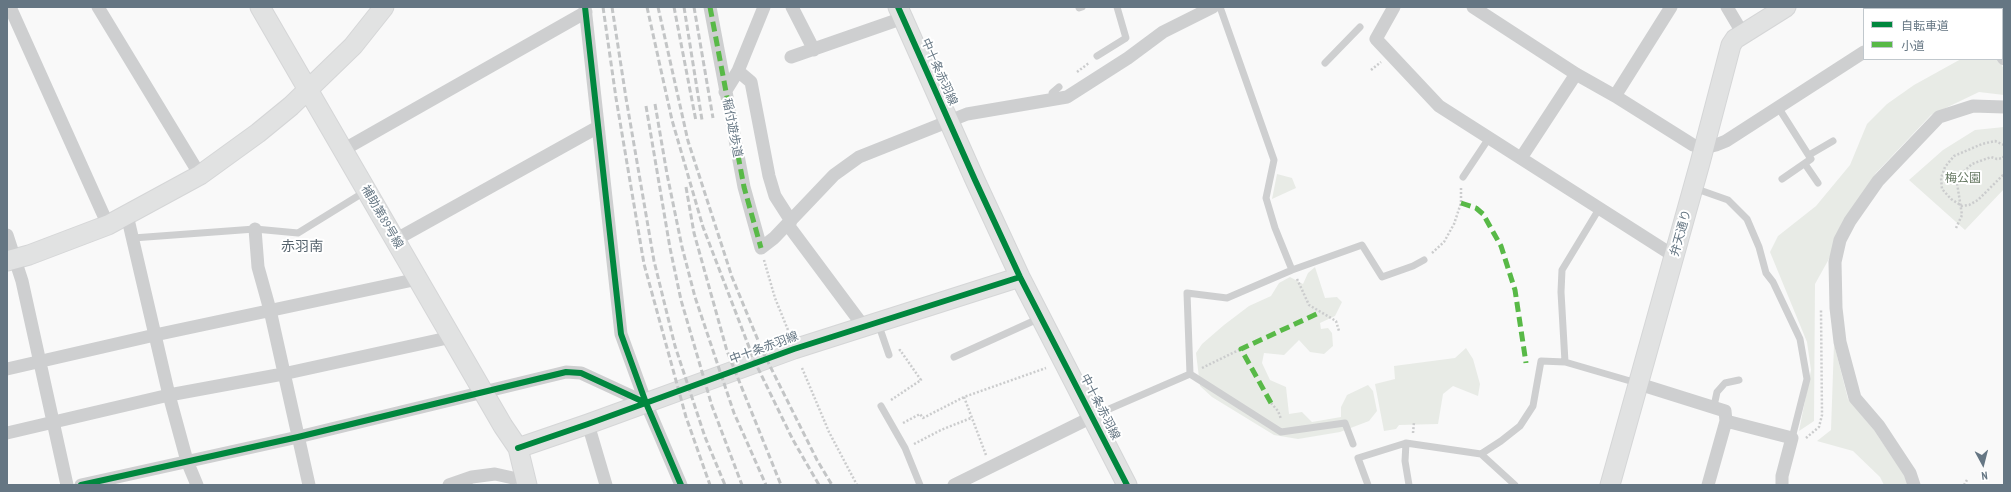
<!DOCTYPE html>
<html>
<head>
<meta charset="utf-8">
<style>
  body { margin:0 }
  #map { position:relative; width:2011px; height:492px; overflow:hidden; background:#f9f9f9; font-family:"PT Sans Narrow","Noto Sans JP",sans-serif }
  canvas { display:block }
  .frame { position:absolute; inset:0; border:8px solid #657683; pointer-events:none }
  .legend { position:absolute; left:1863px; top:8px; width:140px; height:52px; box-sizing:border-box; background:#fff; border:1px solid #c1c8cd; margin:0; padding:5px 7px; list-style:none; font-size:12px; color:#657683 }
  .legend li { display:flex; align-items:center; gap:8px; height:20px }
  .legend b { width:20px; border:1px solid #c1c8cd }
  .north { position:absolute; left:1963px; top:444px; width:40px; height:40px; -webkit-text-stroke:3px #fff; paint-order:stroke; rotate:173deg; font-size:11px; font-weight:700; line-height:16px; text-align:center; color:#657683 }
  .north::after { content:''; display:block; margin:auto; width:14px; height:18px; background:#657683; clip-path:polygon(50% 0,100% 100%,50% 72%,0 100%) }
</style>
</head>
<body>
<div id="map">
<canvas width="2011" height="492"></canvas>
<div class="frame"></div>
<ul class="legend">
<li><b style="height:5px;background:#00873e"></b>自転車道</li>
<li><b style="height:5px;background:#58b947"></b>小道</li>
</ul>
<div class="north">N</div>
</div>
<script>
const ctx = document.querySelector('canvas').getContext('2d');
ctx.lineJoin = 'round';
function paint(path, color) {
  ctx.fillStyle = color;
  ctx.fill(path, 'evenodd');
}
function shape(rows) {
  const path = new Path2D();
  for (const r of rows) {
    path.moveTo(r[0], r[1]);
    for (let i = 2; i < r.length; i += 2) path.lineTo(r[i], r[i + 1]);
  }
  return path;
}
function stroke(path, color, width, dash) {
  ctx.strokeStyle = color;
  ctx.lineWidth = width;
  ctx.lineCap = dash ? 'butt' : 'round';
  ctx.setLineDash(dash || []);
  ctx.stroke(path);
}
function label(font, color, halo, rows, align = 'center') {
  ctx.font = font + ' "PT Sans Narrow","Noto Sans JP",sans-serif';
  ctx.lineWidth = 4;
  ctx.setLineDash([]);
  ctx.textBaseline = 'middle';
  ctx.strokeStyle = halo;
  ctx.fillStyle = color;
  for (const [text, x, y, turn = 0] of rows) {
    ctx.save();
    ctx.translate(x, y);
    ctx.rotate((+turn || 0) * Math.PI / 180);
    ctx.textAlign = isNaN(turn) ? turn : align;
    if (halo) ctx.strokeText(text, 0, 0);
    ctx.fillText(text, 0, 0);
    ctx.restore();
  }
}
paint(shape([
  [1961,59,1998,59,2004,69,2004,95,1979,92,1931,115,1876,173,1836,236,1830,257,1815,284,1814,421,1799,431,1811,370,1807,342,1770,252,1778,236,1816,206,1850,165,1867,124,1887,104,1914,85],
  [2004,127,2004,189,1965,230,1909,180,1943,150,1975,130],
  [1277,174,1292,178,1296,188,1272,199],
  [1315,267,1325,298,1337,297,1342,302,1335,316,1320,323,1321,329,1328,328,1332,333,1333,346,1324,354,1310,352,1299,340,1284,355,1264,353,1262,363,1270,380,1286,387,1289,414,1302,412,1312,422,1341,417,1341,407,1347,395,1368,385,1373,391,1377,411,1369,421,1340,432,1298,439,1274,435,1212,397,1200,386,1196,353,1202,344,1224,325,1249,306,1271,296,1279,283,1290,277,1303,284,1308,273],
  [1834,344,1848,399,1874,430,1905,476,1908,485,1884,485,1880,477,1853,451,1817,441,1831,430],
  [1466,348,1473,359,1480,384,1478,396,1453,386,1443,394,1438,424,1399,425,1396,429,1384,431,1375,384,1395,379,1394,366,1455,358]
]), '#e8ebe6');
const secondary = shape([
  [260,7,503,426,518,448,527,485],
  [898,7,975,180,1020,277,1127,485],
  [7,261,29,255,108,225,200,175,258,133,291,106,353,46,384,7],
  [518,448,588,424,794,349,1020,277],
  [1610,485,1700,163,1731,45,1735,39,1786,7]
]);
stroke(secondary, '#d5d6d7', 21);
stroke(shape([
  [1371,70,1381,62],
  [1077,72,1089,63],
  [2004,145,1995,141,1982,144,1954,156,1945,167,1941,178,1942,189,1951,199,1962,206,1969,205,1978,200,2004,174],
  [1956,228,1962,215,1957,183,1962,173,1972,164,1991,157,1997,159,2003,158,2004,155],
  [1432,253,1444,242,1454,224,1461,203,1461,187],
  [764,260,775,298,788,330],
  [1297,279,1309,305,1336,321,1339,331],
  [802,368,829,432,857,485],
  [1202,368,1241,349],
  [964,397,986,455],
  [891,400,921,380,900,350,899,351],
  [1271,403,1278,411,1281,419],
  [903,423,920,414,923,418,964,397,1046,368],
  [1413,433,1414,422],
  [1806,438,1819,427,1822,415,1821,310],
  [914,444,941,430,971,418],
  [1964,485,1967,480]
]), '#cbcccd', 2.5, [2, 2]);
stroke(shape([
  [1220,7,1274,160,1266,198,1275,228,1292,270],
  [1079,8,1082,7],
  [1097,56,1126,38,1117,7],
  [1325,63,1360,27],
  [1054,100,1052,93,1059,87],
  [1778,107,1811,159,1782,179],
  [1809,155,1833,141],
  [1805,164,1818,183],
  [1463,177,1489,138],
  [1694,188,1728,200,1747,219,1759,247,1766,273,1773,282,1800,339,1807,379,1792,438],
  [133,238,255,229,298,233,366,191],
  [878,323,889,355],
  [954,357,1040,318],
  [1565,362,1561,292,1562,270,1599,209],
  [1190,374,1187,293,1227,298,1292,270,1362,245,1382,277,1413,266,1424,260],
  [1190,374,1281,432,1345,423,1353,444],
  [881,406,905,448,920,485],
  [1714,406,1717,392,1725,383,1739,380],
  [1093,416,1190,374],
  [1406,443,1405,461,1409,485],
  [1481,454,1515,485],
  [1368,485,1358,458,1406,443,1481,454,1501,441,1520,426,1533,406,1541,361,1565,362,1637,383]
]), '#cecfd0', 7);
stroke(shape([
  [10,7,108,225],
  [98,7,200,175],
  [585,7,621,334,646,403,681,485],
  [710,7,744,187,761,248,774,238,834,175,859,157,967,114,1067,97,1128,58,1163,32,1213,7],
  [792,7,814,50],
  [1394,7,1376,39,1439,106,1674,256],
  [1473,7,1576,74,1615,96],
  [1671,7,1615,96,1693,145,1704,148,1716,145,1726,141,1864,52],
  [1727,7,1743,34],
  [1976,7,1977,9],
  [1935,9,1938,7],
  [2002,56,2004,59],
  [791,57,903,18],
  [738,71,751,82,769,176,775,196,791,221],
  [725,92,738,71,764,7],
  [343,150,586,12],
  [1521,158,1576,74],
  [127,215,169,395,187,461,197,485],
  [788,225,864,327],
  [255,229,258,267,270,310,309,485],
  [7,235,22,281,67,485],
  [395,240,598,127],
  [7,369,155,335,418,279],
  [1639,384,1725,411,1726,421,1792,438,1782,476,1782,485],
  [588,424,606,485],
  [7,433,169,395,283,374,452,337],
  [81,485,298,437,566,372,581,373,646,403],
  [449,485,472,477,495,474,513,478],
  [954,485,1092,417],
  [1708,485,1726,421],
  [1914,485,1910,473,1879,426,1855,398,1840,342,1836,308,1835,262,1840,240,1850,221,1878,181,1939,117,1973,106,2004,107]
]), '#cecfd0', 13);
stroke(secondary, '#e1e2e2', 19);
stroke(shape([
  [603,7,616,98,644,264,686,417,710,485],
  [612,7,626,98,654,261,675,346,705,437,725,485],
  [647,7,672,120,703,227,754,360,793,440,819,485],
  [658,7,688,141,732,277,762,350,817,460,832,485],
  [674,7,696,121],
  [684,7,702,120],
  [694,7,713,118],
  [655,104,667,174,682,247,695,297,734,413,766,485],
  [646,106,670,248,681,300,712,406,742,485],
  [686,187,694,233,727,351,781,485]
]), '#c3c5c6', 3, [6, 3]);
stroke(shape([
  [710,7,744,187,761,248],
  [1461,203,1476,208,1483,214,1501,246,1515,290,1526,363],
  [1271,403,1241,349,1321,312]
]), '#58b947', 5, [10, 5]);
stroke(shape([
  [585,7,621,334,646,403,681,485],
  [898,7,975,180,1020,277,1127,485],
  [518,448,588,424,794,349,1020,277],
  [81,485,298,437,566,372,581,373,646,403]
]), '#00873e', 6);
label('12px', '#657683', '#fff', [
  ["中十条赤羽線",939,72,66],
  ["稲付遊歩道",732,128,79],
  ["補助第89号線",382,217,60],
  ["弁天通り",1681,233,-74],
  ["中十条赤羽線",764,348,-20],
  ["中十条赤羽線",1100,407,63]
]);
label('12px', '#687a64', '#fff', [
  ["梅公園",1963,179]
]);
label('14px', '#57646e', '#fff', [
  ["赤羽南",302,247]
]);
</script>
</body>
</html>
